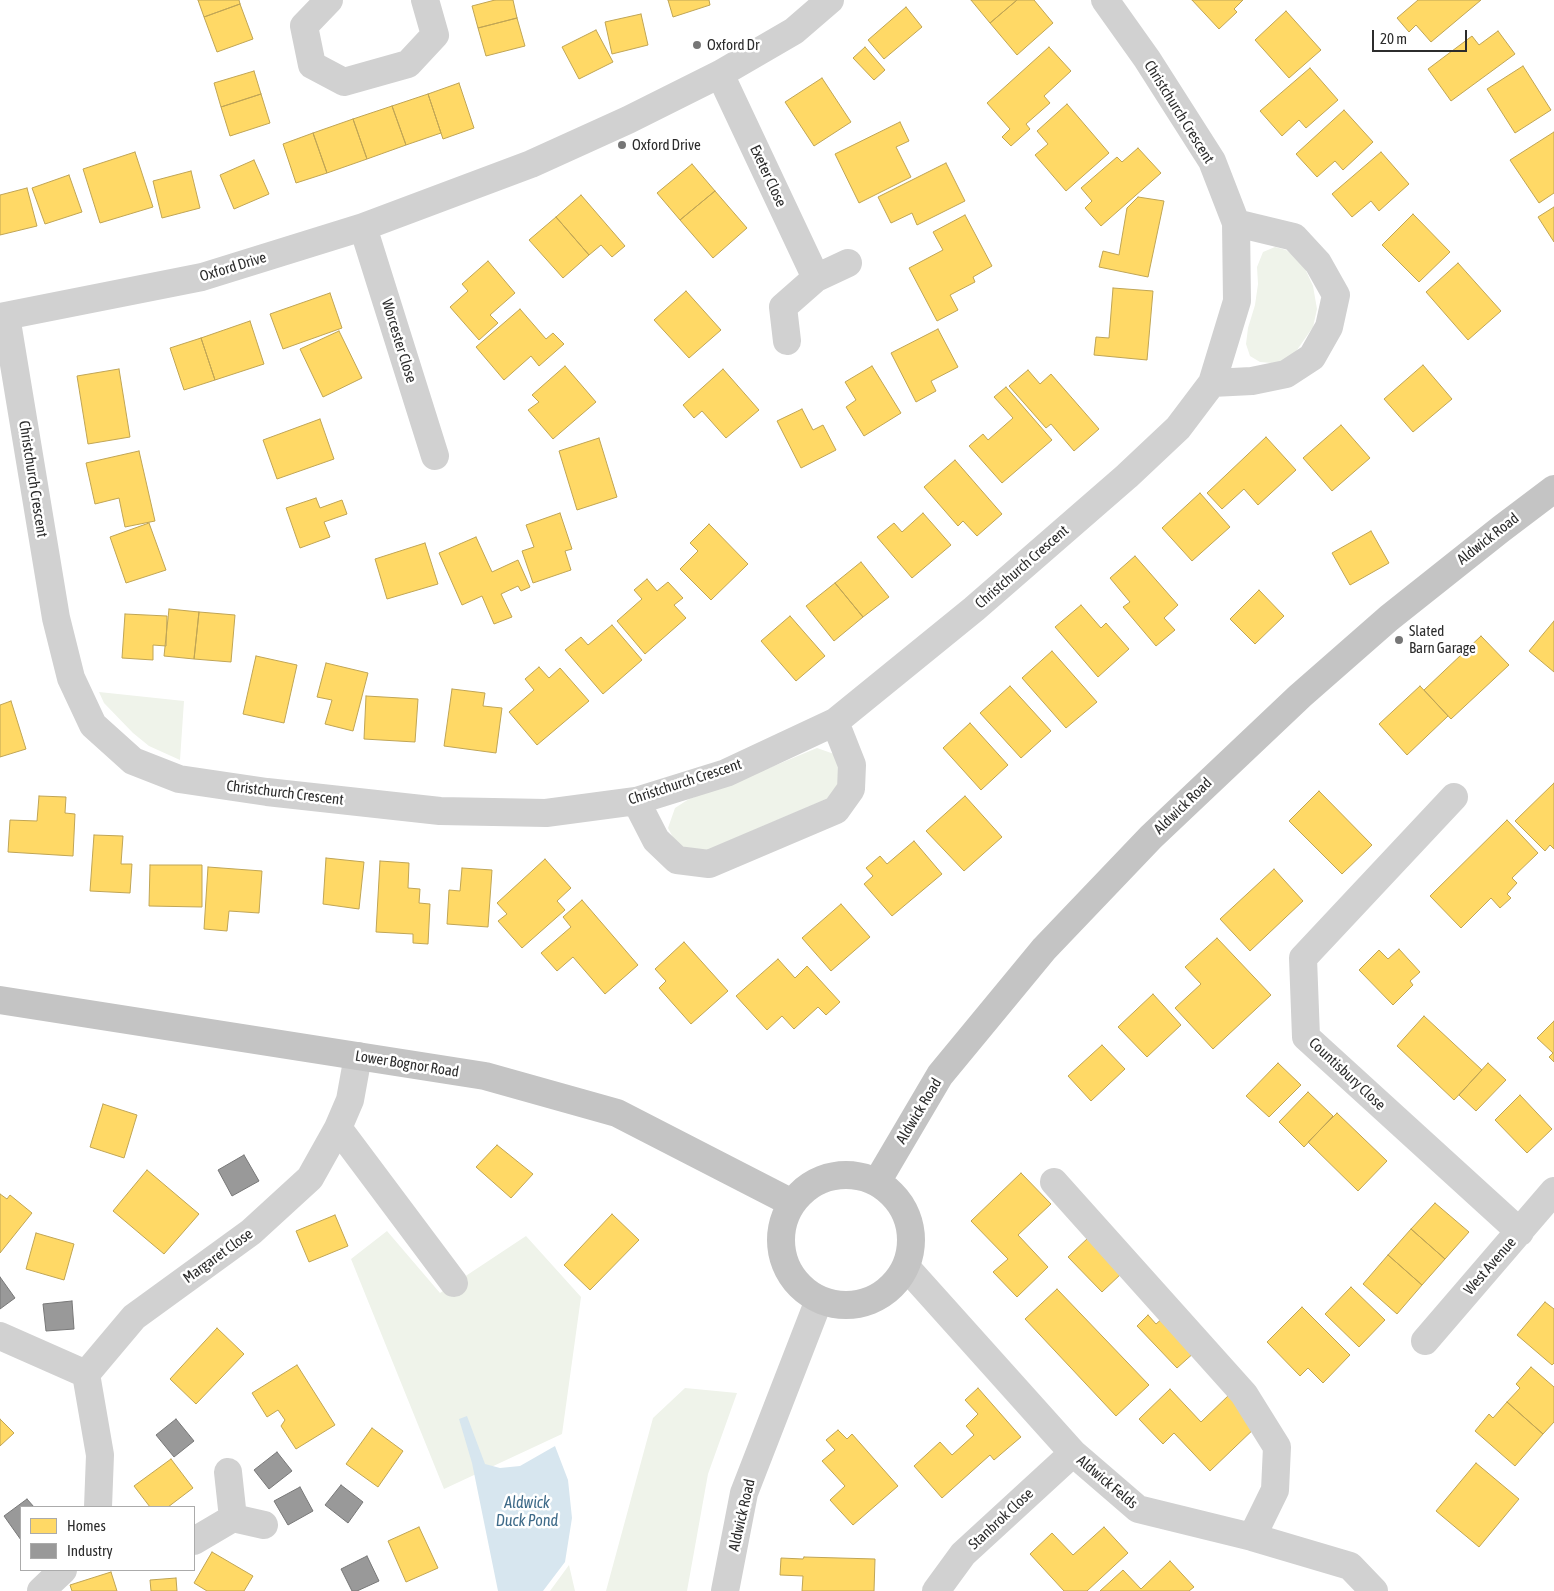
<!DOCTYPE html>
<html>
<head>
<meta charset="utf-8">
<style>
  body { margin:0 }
  #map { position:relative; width:1554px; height:1591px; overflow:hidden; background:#fff; font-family:"Asap Condensed",sans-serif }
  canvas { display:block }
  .legend { position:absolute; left:20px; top:1506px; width:175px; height:65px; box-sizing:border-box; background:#fff; border:1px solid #ababab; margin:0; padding:6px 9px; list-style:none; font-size:15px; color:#2c2c2c }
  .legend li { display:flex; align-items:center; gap:10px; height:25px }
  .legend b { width:25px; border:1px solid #ababab }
  .scale { position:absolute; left:1372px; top:30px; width:95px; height:22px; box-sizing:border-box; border:2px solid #2c2c2c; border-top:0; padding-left:6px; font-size:15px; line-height:18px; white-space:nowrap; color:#2c2c2c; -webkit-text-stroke:4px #fff; paint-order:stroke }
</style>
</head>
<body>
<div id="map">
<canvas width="1554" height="1591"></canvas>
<ul class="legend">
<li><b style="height:14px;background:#ffd966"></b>Homes</li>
<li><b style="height:14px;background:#999"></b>Industry</li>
</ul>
<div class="scale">20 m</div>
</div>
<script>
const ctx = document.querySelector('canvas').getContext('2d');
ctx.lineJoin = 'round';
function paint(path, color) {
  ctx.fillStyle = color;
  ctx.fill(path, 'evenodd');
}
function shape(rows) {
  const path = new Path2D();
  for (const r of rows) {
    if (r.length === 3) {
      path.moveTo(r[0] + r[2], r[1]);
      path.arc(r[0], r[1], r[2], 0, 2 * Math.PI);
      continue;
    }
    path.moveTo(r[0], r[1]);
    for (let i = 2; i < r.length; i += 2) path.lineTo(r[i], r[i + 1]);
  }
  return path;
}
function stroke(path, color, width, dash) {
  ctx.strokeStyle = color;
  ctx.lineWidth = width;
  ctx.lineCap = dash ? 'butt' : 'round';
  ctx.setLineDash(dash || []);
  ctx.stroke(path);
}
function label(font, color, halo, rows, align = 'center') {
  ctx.font = font + ' "Asap Condensed",sans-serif';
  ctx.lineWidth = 5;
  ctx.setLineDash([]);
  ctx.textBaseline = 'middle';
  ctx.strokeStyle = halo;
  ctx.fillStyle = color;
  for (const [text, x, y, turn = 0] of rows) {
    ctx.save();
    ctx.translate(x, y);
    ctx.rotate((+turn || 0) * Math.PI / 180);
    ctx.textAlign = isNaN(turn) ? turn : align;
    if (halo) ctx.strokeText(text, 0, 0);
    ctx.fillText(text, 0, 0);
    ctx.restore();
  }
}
paint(shape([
  [1275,247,1286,250,1302,262,1313,286,1317,309,1313,327,1297,350,1283,364,1260,362,1250,356,1246,344,1248,328,1255,305,1258,284,1257,267,1263,252],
  [99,692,184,701,180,760,149,746,133,733,104,703],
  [817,748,834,754,842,769,840,782,829,798,700,853,677,845,668,828,675,808,689,799,728,785],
  [387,1231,440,1293,526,1236,581,1297,562,1434,444,1489,351,1259],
  [685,1388,737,1393,708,1474,687,1591,606,1591,653,1418],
  [569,1565,575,1591,550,1591]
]), '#eff3ea');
paint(shape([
  [467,1416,485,1464,500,1468,520,1466,555,1446,568,1480,572,1518,565,1562,543,1591,498,1591,472,1463,459,1419]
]), '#d7e6ef');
const homes = shape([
  [198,0,239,0,240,4,204,17,198,0],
  [495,0,513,0,517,18,478,28,472,6,495,0],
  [668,0,709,0,710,5,673,17,668,0],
  [971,0,1017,0,990,23,971,0],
  [1017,0,1034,0,1053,23,1017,55,990,23,1017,0],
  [1192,0,1243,0,1234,9,1237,12,1219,29,1192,0],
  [1418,0,1481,0,1431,42,1416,25,1409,32,1397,18,1418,0],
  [240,4,253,39,217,52,204,17,240,4],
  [906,7,922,27,884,59,868,40,906,7],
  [1286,11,1321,50,1289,78,1255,40,1286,11],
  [641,14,648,45,612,54,605,22,641,14],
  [517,18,525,46,486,56,478,28,517,18],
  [596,30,613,62,579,79,562,47,596,30],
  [1498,31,1515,54,1451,101,1428,69,1472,36,1479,45,1498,31],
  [865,47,885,70,874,80,853,58,865,47],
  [1049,47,1071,71,1044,96,1050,103,1026,124,1030,129,1011,146,1002,137,1010,129,987,103,1049,47],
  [1523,66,1551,110,1515,133,1487,89,1523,66],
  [1310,68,1338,100,1306,128,1299,120,1282,136,1260,111,1310,68],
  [254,71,261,94,221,107,214,83,254,71],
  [822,78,851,122,814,146,785,102,822,78],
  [459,83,474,128,443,139,428,94,459,83],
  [261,94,270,123,230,136,221,107,261,94],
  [428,94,441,133,406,145,392,106,428,94],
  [1067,104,1109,153,1066,191,1035,155,1048,144,1037,131,1067,104],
  [392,106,406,145,367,159,353,119,392,106],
  [1344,110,1373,142,1343,170,1335,161,1317,177,1296,154,1344,110],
  [353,119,367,159,327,173,313,133,353,119],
  [900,122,909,141,896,147,911,177,859,203,835,154,900,122],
  [1554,132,1554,193,1539,203,1510,160,1554,132],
  [313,133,327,173,296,183,283,144,313,133],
  [1138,148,1161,173,1101,226,1085,208,1092,201,1081,188,1117,157,1122,162,1138,148],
  [135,152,153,207,100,223,83,169,135,152],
  [1381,152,1409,184,1379,211,1371,201,1352,217,1332,194,1381,152],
  [254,160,269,194,234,209,220,175,254,160],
  [946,163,965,201,917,225,912,213,891,223,878,197,946,163],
  [692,164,715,191,680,220,657,193,692,164],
  [191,171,200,208,162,218,153,181,191,171],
  [69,175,82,212,45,224,32,188,69,175],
  [27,188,37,226,0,235,0,195,27,188],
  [715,191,747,228,713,258,680,220,715,191],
  [581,195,625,246,612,257,601,245,589,255,556,217,581,195],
  [1138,197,1164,201,1148,277,1099,267,1103,251,1119,255,1127,208,1138,197],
  [1554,207,1554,242,1538,217,1554,207],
  [1413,214,1450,252,1419,282,1382,245,1413,214],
  [965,215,992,266,973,277,975,282,950,295,958,310,937,321,909,268,943,250,933,232,965,215],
  [556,217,589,255,563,278,529,240,556,217],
  [488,261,515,293,490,315,498,323,479,340,450,307,468,291,462,284,488,261],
  [1458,263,1501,311,1468,340,1426,292,1458,263],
  [1113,288,1153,291,1147,360,1094,355,1096,337,1109,338,1113,288],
  [686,291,721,330,689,358,654,320,686,291],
  [330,293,342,328,283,349,270,314,330,293],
  [520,309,546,339,553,333,564,344,539,366,531,356,504,380,476,347,520,309],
  [250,321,264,364,215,380,201,338,250,321],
  [938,329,958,367,931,381,936,391,916,402,891,353,938,329],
  [339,331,362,378,323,397,300,349,339,331],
  [201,338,215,380,184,390,170,348,201,338],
  [1423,365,1452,399,1413,432,1384,399,1423,365],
  [565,366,596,402,553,439,528,410,539,402,532,395,565,366],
  [872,366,901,413,864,436,846,407,856,400,845,382,872,366],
  [119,369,130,437,88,444,77,376,119,369],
  [723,369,759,410,726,438,702,411,694,418,683,405,723,369],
  [1028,370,1040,384,1051,374,1099,429,1074,451,1051,424,1046,428,1009,386,1028,370],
  [1006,387,1052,440,1002,483,969,446,983,434,988,440,1013,418,994,397,1006,387],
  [802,409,813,430,823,425,836,450,801,468,777,421,802,409],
  [320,419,334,459,277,479,263,440,320,419],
  [1341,425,1370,458,1332,491,1303,458,1341,425],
  [1266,437,1296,470,1258,505,1244,489,1222,509,1207,493,1266,437],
  [599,438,617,497,577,510,559,451,599,438],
  [139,451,155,521,125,527,119,498,95,504,86,463,139,451],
  [955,460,1002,514,977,536,963,521,958,526,924,487,955,460],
  [1200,493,1230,527,1192,561,1162,528,1200,493],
  [316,498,320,508,342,500,347,514,324,522,330,537,300,548,286,508,316,498],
  [560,513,572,549,565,551,571,570,533,583,522,551,534,547,526,525,560,513],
  [923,513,951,545,912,578,877,537,894,523,902,532,923,513],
  [149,523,166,570,126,583,110,537,149,523],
  [709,524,748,564,711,600,680,569,698,551,690,543,709,524],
  [1371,531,1389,563,1350,585,1332,553,1371,531],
  [476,537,492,572,518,560,530,587,521,591,518,586,501,594,512,617,494,624,482,596,462,605,439,553,476,537],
  [425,543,438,584,387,599,375,559,425,543],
  [1135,556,1178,605,1164,618,1175,630,1156,646,1123,607,1130,602,1110,578,1135,556],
  [861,562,889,597,863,617,835,583,861,562],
  [647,579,657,591,668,582,683,598,674,605,686,618,645,654,617,621,642,599,634,590,647,579],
  [835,583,863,617,834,641,806,606,835,583],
  [1259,590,1284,616,1255,644,1230,619,1259,590],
  [1081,605,1101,628,1106,623,1129,649,1098,677,1055,627,1081,605],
  [169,609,199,612,194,659,164,656,169,609],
  [199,612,235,615,231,662,194,659,199,612],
  [125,614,167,616,166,646,153,645,153,660,122,658,125,614],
  [790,616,825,656,796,681,761,641,790,616],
  [1554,621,1554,672,1529,651,1554,621],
  [612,625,642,660,603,694,565,650,581,637,588,645,612,625],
  [1481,636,1509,665,1451,719,1424,690,1481,636],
  [1052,651,1097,702,1066,728,1022,678,1052,651],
  [256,656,297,665,284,723,243,714,256,656],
  [326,663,368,673,353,731,325,724,332,700,317,697,326,663],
  [539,667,549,678,560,668,589,701,537,745,509,712,534,690,525,679,539,667],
  [1010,686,1051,731,1021,758,980,713,1010,686],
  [1420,686,1448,716,1407,755,1379,724,1420,686],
  [452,689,485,693,483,706,502,708,496,753,444,746,452,689],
  [366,696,418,699,415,742,364,739,366,696],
  [11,701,26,749,0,757,0,705,11,701],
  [970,723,1008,765,981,790,943,748,970,723],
  [1554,783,1554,849,1550,845,1545,851,1515,821,1554,783],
  [1319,791,1372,845,1342,874,1289,821,1319,791],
  [39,796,66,797,65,813,75,814,73,856,8,852,10,820,37,821,39,796],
  [965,796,1002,837,964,871,926,831,965,796],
  [1507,820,1538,853,1512,878,1517,883,1507,894,1511,898,1500,908,1491,898,1461,928,1430,896,1507,820],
  [94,835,123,836,121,864,132,864,130,893,90,891,94,835],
  [914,841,942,874,892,916,864,884,873,876,866,868,880,856,887,864,914,841],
  [326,858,364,862,359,909,323,904,326,858],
  [545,859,571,888,557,901,565,910,522,948,498,921,507,914,497,903,545,859],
  [380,861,409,863,408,888,420,889,419,903,430,904,428,944,413,943,413,934,376,932,380,861],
  [150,865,202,865,202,907,149,906,150,865],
  [208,867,262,871,259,913,229,911,227,931,204,929,208,867],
  [462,868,492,870,488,927,447,924,449,890,460,891,462,868],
  [1274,869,1303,901,1250,951,1220,919,1274,869],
  [582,900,638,965,605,994,573,957,557,971,541,953,571,927,563,917,582,900],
  [841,904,870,937,831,971,802,938,841,904],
  [1217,938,1271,995,1213,1049,1175,1008,1201,984,1185,967,1217,938],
  [684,942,728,991,691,1024,659,988,666,981,655,969,684,942],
  [1399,949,1420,972,1410,981,1413,985,1393,1005,1359,970,1379,950,1388,959,1399,949],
  [778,959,795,978,807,966,840,1002,826,1015,818,1007,794,1029,782,1016,767,1030,736,996,778,959],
  [1153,994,1181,1025,1147,1057,1118,1027,1153,994],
  [1424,1016,1482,1070,1454,1100,1397,1046,1424,1016],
  [1554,1021,1554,1062,1549,1057,1553,1053,1537,1038,1554,1021],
  [1102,1045,1125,1069,1091,1101,1068,1076,1102,1045],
  [1278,1063,1301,1085,1269,1117,1246,1096,1278,1063],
  [1488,1063,1506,1080,1476,1111,1459,1095,1488,1063],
  [1308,1092,1333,1116,1304,1147,1279,1122,1308,1092],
  [1520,1095,1552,1129,1527,1153,1495,1120,1520,1095],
  [103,1104,137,1115,124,1158,90,1147,103,1104],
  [1337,1113,1387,1161,1358,1191,1308,1142,1337,1113],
  [497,1145,533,1174,511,1198,476,1167,497,1145],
  [147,1170,199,1214,164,1254,113,1211,147,1170],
  [1021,1173,1051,1204,1018,1235,1048,1267,1017,1297,993,1272,1008,1259,971,1221,1021,1173],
  [0,1194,7,1199,10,1195,32,1213,0,1253,0,1194],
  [1435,1203,1469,1232,1445,1259,1411,1229,1435,1203],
  [612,1214,639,1240,590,1290,564,1265,612,1214],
  [335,1215,348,1246,309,1262,296,1231,335,1215],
  [1411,1229,1445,1259,1422,1285,1388,1255,1411,1229],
  [36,1233,74,1244,64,1280,26,1269,36,1233],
  [1089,1237,1122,1273,1102,1292,1068,1257,1089,1237],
  [1388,1255,1422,1285,1397,1314,1363,1284,1388,1255],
  [1351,1287,1385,1320,1359,1347,1325,1314,1351,1287],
  [1057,1289,1149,1385,1116,1416,1025,1319,1057,1289],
  [1545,1302,1554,1309,1554,1363,1552,1365,1517,1335,1545,1302],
  [1302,1307,1350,1355,1323,1383,1308,1368,1300,1376,1267,1342,1302,1307],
  [1148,1315,1156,1324,1164,1317,1196,1351,1177,1368,1137,1326,1148,1315],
  [217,1328,244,1354,196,1404,170,1379,217,1328],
  [297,1365,335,1425,296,1449,281,1426,285,1420,278,1410,267,1417,252,1393,297,1365],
  [1531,1367,1554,1387,1554,1422,1543,1434,1507,1402,1520,1388,1516,1384,1531,1367],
  [978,1388,1021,1437,994,1460,990,1455,942,1498,914,1466,940,1442,952,1455,974,1435,966,1426,978,1414,965,1400,978,1388],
  [1170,1389,1201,1422,1230,1394,1259,1424,1210,1471,1174,1433,1163,1444,1139,1419,1170,1389],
  [1507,1402,1543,1434,1515,1466,1475,1431,1489,1414,1493,1418,1507,1402],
  [0,1419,14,1433,0,1446,0,1419],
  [372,1428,403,1451,378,1487,346,1464,372,1428],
  [838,1430,847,1439,852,1434,898,1486,853,1525,830,1500,845,1486,822,1461,835,1450,826,1440,838,1430],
  [171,1459,193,1488,168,1507,150,1507,134,1486,171,1459],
  [1476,1463,1519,1499,1479,1547,1436,1511,1476,1463],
  [419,1527,438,1568,406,1582,388,1541,419,1527],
  [1104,1527,1128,1553,1087,1591,1064,1591,1030,1554,1052,1533,1073,1555,1104,1527],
  [212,1552,253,1576,244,1591,207,1591,194,1583,212,1552],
  [804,1557,875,1559,874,1591,802,1591,803,1576,780,1575,781,1558,803,1559,804,1557],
  [1170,1561,1194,1587,1189,1591,1100,1591,1123,1570,1141,1589,1170,1561],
  [111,1572,117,1591,72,1591,70,1585,111,1572],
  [176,1578,177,1591,151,1591,150,1580,176,1578]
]);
paint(homes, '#ffd966');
stroke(homes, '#c0a555', 1);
const industry = shape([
  [244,1155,259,1181,232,1196,218,1170,244,1155],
  [0,1277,15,1298,0,1309,0,1277],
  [72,1301,74,1329,46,1331,43,1304,72,1301],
  [176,1419,194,1441,174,1457,156,1435,176,1419],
  [277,1452,292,1471,269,1489,254,1470,277,1452],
  [341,1485,363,1502,348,1523,325,1505,341,1485],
  [300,1487,313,1511,288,1525,274,1501,300,1487],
  [27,1499,34,1507,21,1507,21,1540,4,1516,27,1499],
  [367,1556,379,1581,357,1591,352,1591,341,1569,367,1556]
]);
paint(industry, '#999');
stroke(industry, '#787878', 1);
stroke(shape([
  [329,0,304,26,312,65,344,82,408,64,435,35,425,0],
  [720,74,816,278,783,307,787,341],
  [363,227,435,456],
  [816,278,848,263],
  [6,316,56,618,71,678,93,725,133,761,179,779,267,792,440,811,546,813,636,801,726,773,835,722,974,609,1127,476,1178,428,1212,383,1237,301,1236,223,1212,161,1147,59,1105,0],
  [0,317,202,277,363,227,531,164,628,120,720,74,794,31,830,0],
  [1212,383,1252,381,1286,374,1312,357,1329,327,1336,295,1318,263,1294,237,1236,223],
  [1454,797,1303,958,1306,1037,1520,1232],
  [636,801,656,840,677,860,709,864,836,810,851,789,852,765,835,722],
  [338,1128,454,1283],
  [1054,1182,1244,1394,1277,1447,1275,1490,1252,1537],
  [906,1267,1073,1453,1138,1509,1252,1537,1350,1566,1374,1591],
  [0,1336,86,1374],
  [1425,1341,1554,1191],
  [98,1507,100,1455,86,1374,134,1317,251,1232,310,1178,338,1128,350,1100,358,1056],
  [233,1518,264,1525],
  [194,1541,233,1518,228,1472],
  [41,1591,63,1570],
  [725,1591,744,1493,819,1300],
  [936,1591,963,1554,1073,1453]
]), '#d1d1d1', 28);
stroke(shape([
  [0,1000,485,1076,617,1113,792,1203],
  [846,1240,65],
  [877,1182,940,1075,1044,949,1151,837,1300,696,1389,618,1501,529,1554,489]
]), '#c4c4c4', 28);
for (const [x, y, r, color] of [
  [697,45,5,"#767676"],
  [622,145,5,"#767676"],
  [1399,640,5,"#767676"]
]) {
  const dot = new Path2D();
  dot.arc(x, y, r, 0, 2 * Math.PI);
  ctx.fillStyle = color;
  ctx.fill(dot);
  stroke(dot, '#fff', 2);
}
label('15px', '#2c2c2c', '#fff', [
  ["Oxford Dr",707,45],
  ["Oxford Drive",632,145],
  ["Slated",1409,631],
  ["Barn Garage",1409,648]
], 'left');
label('15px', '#2c2c2c', '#fff', [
  ["Christchurch Crescent",1179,112,58],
  ["Exeter Close",768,176,65],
  ["Oxford Drive",233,267,-17],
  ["Worcester Close",399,341,73],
  ["Christchurch Crescent",33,479,81],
  ["Aldwick Road",1488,539,-38],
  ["Christchurch Crescent",1022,567,-41],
  ["Christchurch Crescent",685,782,-18],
  ["Christchurch Crescent",285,793,7],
  ["Aldwick Road",1183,806,-44],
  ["Lower Bognor Road",407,1064,9],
  ["Countisbury Close",1347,1074,43],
  ["Aldwick Road",919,1111,-59],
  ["Margaret Close",218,1256,-36],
  ["West Avenue",1490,1266,-49],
  ["Aldwick Felds",1107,1482,40],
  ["Aldwick Road",742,1515,-77],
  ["Stanbrok Close",1001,1519,-43]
]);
label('italic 16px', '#3f6b89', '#fff', [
  ["Aldwick",527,1503],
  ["Duck Pond",527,1521]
]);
</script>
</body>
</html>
